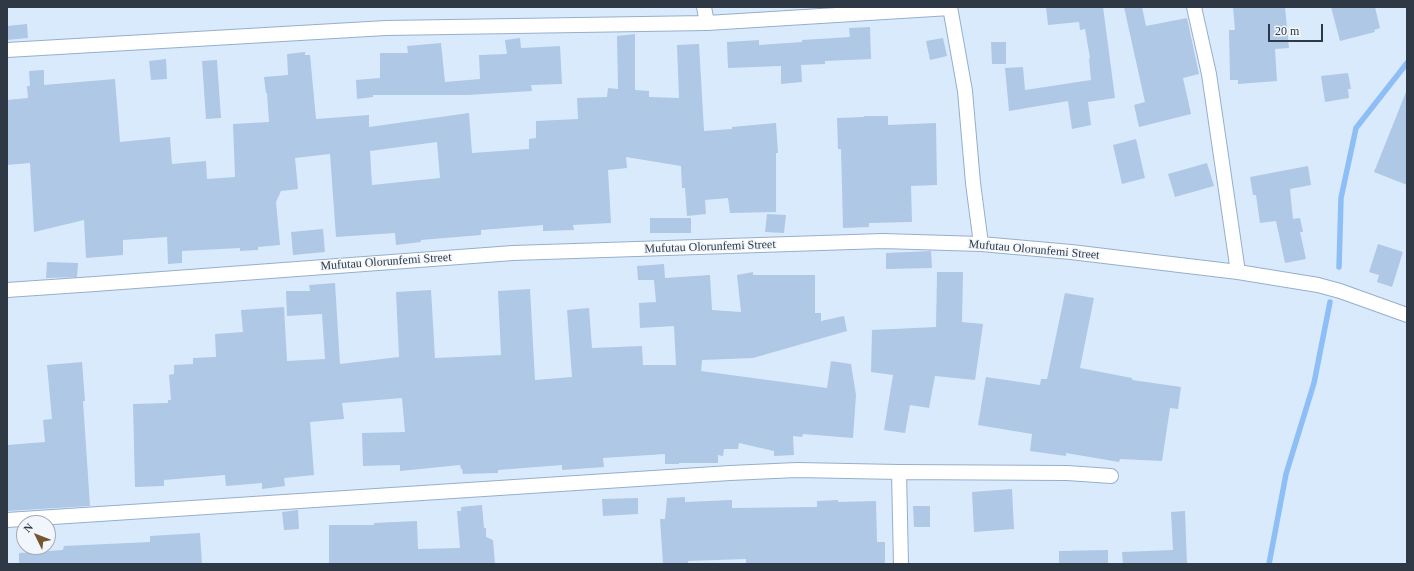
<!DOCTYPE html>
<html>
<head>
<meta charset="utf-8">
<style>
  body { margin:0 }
  #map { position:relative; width:1414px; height:571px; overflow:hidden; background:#daeafd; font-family:Georgia,serif }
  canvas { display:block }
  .frame { position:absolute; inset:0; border:8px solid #2f3945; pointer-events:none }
  .north { position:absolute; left:16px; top:515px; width:40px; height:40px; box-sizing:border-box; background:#f1f6fc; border:1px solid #a3aab3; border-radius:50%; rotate:313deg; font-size:11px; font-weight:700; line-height:16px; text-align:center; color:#2f3945 }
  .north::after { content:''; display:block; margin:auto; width:14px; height:18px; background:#76562c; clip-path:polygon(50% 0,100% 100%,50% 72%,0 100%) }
  .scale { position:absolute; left:1268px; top:24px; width:55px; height:18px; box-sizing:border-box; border:2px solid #2f3945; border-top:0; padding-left:5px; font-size:12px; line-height:14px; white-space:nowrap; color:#2f3945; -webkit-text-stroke:3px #f1f6fc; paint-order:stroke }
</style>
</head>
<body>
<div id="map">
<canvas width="1414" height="571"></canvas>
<div class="frame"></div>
<div class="north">N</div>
<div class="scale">20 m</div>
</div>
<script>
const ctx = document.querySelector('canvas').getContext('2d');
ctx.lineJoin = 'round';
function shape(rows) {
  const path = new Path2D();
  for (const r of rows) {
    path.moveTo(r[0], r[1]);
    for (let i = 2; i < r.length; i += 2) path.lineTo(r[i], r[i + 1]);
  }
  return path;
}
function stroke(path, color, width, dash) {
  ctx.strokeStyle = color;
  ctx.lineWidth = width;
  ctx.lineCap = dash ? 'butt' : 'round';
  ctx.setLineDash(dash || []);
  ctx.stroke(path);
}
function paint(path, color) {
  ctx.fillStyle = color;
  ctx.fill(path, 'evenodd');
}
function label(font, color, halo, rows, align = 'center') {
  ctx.font = font + ' Georgia,serif';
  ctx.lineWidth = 3;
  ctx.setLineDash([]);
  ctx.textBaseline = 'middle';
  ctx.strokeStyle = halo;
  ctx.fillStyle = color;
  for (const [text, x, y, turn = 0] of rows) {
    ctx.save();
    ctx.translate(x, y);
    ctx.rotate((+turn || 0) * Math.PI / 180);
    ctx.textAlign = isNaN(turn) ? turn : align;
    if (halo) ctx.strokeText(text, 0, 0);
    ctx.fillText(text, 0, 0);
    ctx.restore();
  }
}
stroke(shape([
  [1339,267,1341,198,1356,128,1407,63],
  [1269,564,1286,474,1314,383,1330,302]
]), '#8ebef6', 5.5);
paint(shape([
  [1046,7,1103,7,1115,98,1088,102,1091,125,1072,129,1068,101,1009,111,1005,68,1023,67,1025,90,1091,80,1089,59,1090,58,1085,29,1080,30,1079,22,1048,25],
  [1124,7,1142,7,1146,26,1187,18,1199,74,1183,78,1191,114,1139,127,1134,105,1145,102],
  [1233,7,1285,7,1289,48,1275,49,1277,81,1238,84,1238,80,1230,80,1229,30,1235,30],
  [1331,7,1375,7,1380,28,1374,30,1375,32,1340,41],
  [27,24,28,38,7,40,7,26],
  [870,27,871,59,825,61,825,64,801,65,802,82,781,84,781,66,728,68,727,42,759,40,759,45,802,42,802,40,850,37,849,28],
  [635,34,635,90,649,91,649,97,679,98,677,45,699,44,704,131,732,129,732,127,776,123,778,153,776,153,776,212,730,213,728,198,705,200,706,214,687,216,685,188,682,188,681,166,626,157,627,168,608,170,611,223,573,225,574,230,543,231,543,225,481,230,481,235,421,240,421,242,396,245,395,233,336,237,330,154,295,158,298,189,281,191,276,202,280,245,258,247,258,250,240,251,240,248,182,251,182,263,168,264,167,237,123,240,123,255,86,258,84,220,34,232,30,163,7,165,7,100,28,98,27,86,30,86,29,71,44,70,44,85,115,79,120,142,170,137,172,164,206,161,207,179,235,177,233,124,269,122,267,93,266,93,264,77,288,75,287,54,305,52,305,55,310,55,316,119,369,115,369,127,469,113,472,153,529,149,529,139,536,138,536,121,578,119,577,98,607,97,608,88,618,89,617,36],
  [437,142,440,178,372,185,370,151],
  [520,38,521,48,560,46,562,84,531,85,532,91,468,95,373,95,373,97,357,99,356,80,380,78,380,53,408,53,407,46,441,43,445,82,480,79,479,55,507,54,505,40],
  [943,38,947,56,930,60,926,41],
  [991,42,1006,42,1006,64,992,64],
  [166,59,167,79,151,80,149,61],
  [217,60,221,118,206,119,202,61],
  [1348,73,1351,89,1348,89,1349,98,1325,102,1321,76],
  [1406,92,1407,92,1407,185,1374,172],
  [864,116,888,116,888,125,936,123,937,185,911,186,912,222,869,223,869,227,843,228,841,149,838,149,837,118,864,117],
  [1136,139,1145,178,1122,184,1113,145],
  [1207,163,1214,186,1175,197,1168,174],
  [1308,166,1311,185,1290,189,1293,219,1300,218,1303,232,1300,232,1306,259,1285,263,1276,221,1260,223,1256,195,1253,195,1250,177],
  [767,214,786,215,784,233,765,232],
  [650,218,691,218,691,233,650,233],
  [323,229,325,252,293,255,291,232],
  [1378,244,1403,252,1392,287,1377,282,1379,275,1369,272],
  [931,251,932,268,886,269,886,253],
  [47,262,78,263,77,277,46,278],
  [664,264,665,278,710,275,712,310,741,312,737,275,753,272,753,275,815,275,815,313,821,313,821,321,844,316,847,331,753,358,702,360,701,371,827,388,831,361,851,364,856,395,853,438,803,434,802,437,793,436,794,455,774,456,774,451,739,443,738,449,724,449,723,456,718,455,718,463,679,463,679,464,665,464,665,454,603,458,604,467,562,470,562,465,498,470,498,473,463,474,462,469,461,469,460,465,400,471,400,465,363,466,362,433,405,432,402,398,342,403,344,419,310,422,314,475,284,478,285,486,262,489,262,483,226,486,225,475,164,480,164,486,135,487,133,404,168,403,168,400,171,400,169,375,174,374,174,365,193,364,193,358,216,357,215,334,243,332,241,310,284,307,287,361,325,359,322,314,287,316,286,291,310,291,309,285,335,283,340,364,399,357,396,292,431,290,435,358,501,355,498,291,530,289,535,380,572,377,567,310,589,308,592,348,642,346,643,365,676,365,674,326,640,328,639,303,656,302,654,280,638,280,637,266],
  [937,272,963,272,962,322,983,324,975,380,935,376,929,408,910,405,905,433,884,430,893,375,871,372,872,330,936,327],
  [1065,293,1094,298,1080,368,1132,378,1132,380,1181,387,1178,409,1170,408,1162,461,1120,459,1119,462,1066,453,1066,456,1030,451,1032,434,978,425,986,377,1040,385,1041,379,1047,379],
  [82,362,85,401,83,401,90,506,7,511,7,445,45,442,43,420,52,419,47,365],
  [1012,489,1014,529,974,532,972,492],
  [685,497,685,502,732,500,732,508,817,507,817,501,838,500,838,502,876,501,877,542,885,542,885,564,746,564,746,559,688,561,688,564,663,564,660,519,665,519,667,498],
  [638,498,638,514,603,516,602,499],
  [482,505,484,528,486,528,486,537,493,540,495,564,329,564,329,525,374,525,374,523,417,521,418,549,460,548,457,511,461,511,461,507],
  [913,506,930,506,930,527,914,527],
  [298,510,299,529,284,530,282,512],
  [1185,511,1187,564,1123,564,1122,552,1173,550,1171,512],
  [200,533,202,564,19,564,19,553,63,550,64,546,150,542,150,536],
  [1108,550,1108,564,1059,564,1059,551]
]), '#aec8e6');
const street = shape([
  [704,7,707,23],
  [950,7,965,91,973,183,981,244],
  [1194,7,1209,74,1238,272],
  [7,50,386,28,707,23,950,8],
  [7,290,95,284,513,253,883,241,981,244,1071,252,1238,272,1318,285,1340,291,1407,315],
  [899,472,901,564],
  [7,520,730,473,797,470,899,472,1067,473,1111,476]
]);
stroke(street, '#96aecc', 16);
stroke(street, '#fff', 14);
label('12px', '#2f3945', '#f1f6fc', [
  ["Mufutau Olorunfemi Street",710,247,-2],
  ["Mufutau Olorunfemi Street",1034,250,5],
  ["Mufutau Olorunfemi Street",386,262,-4]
]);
</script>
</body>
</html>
